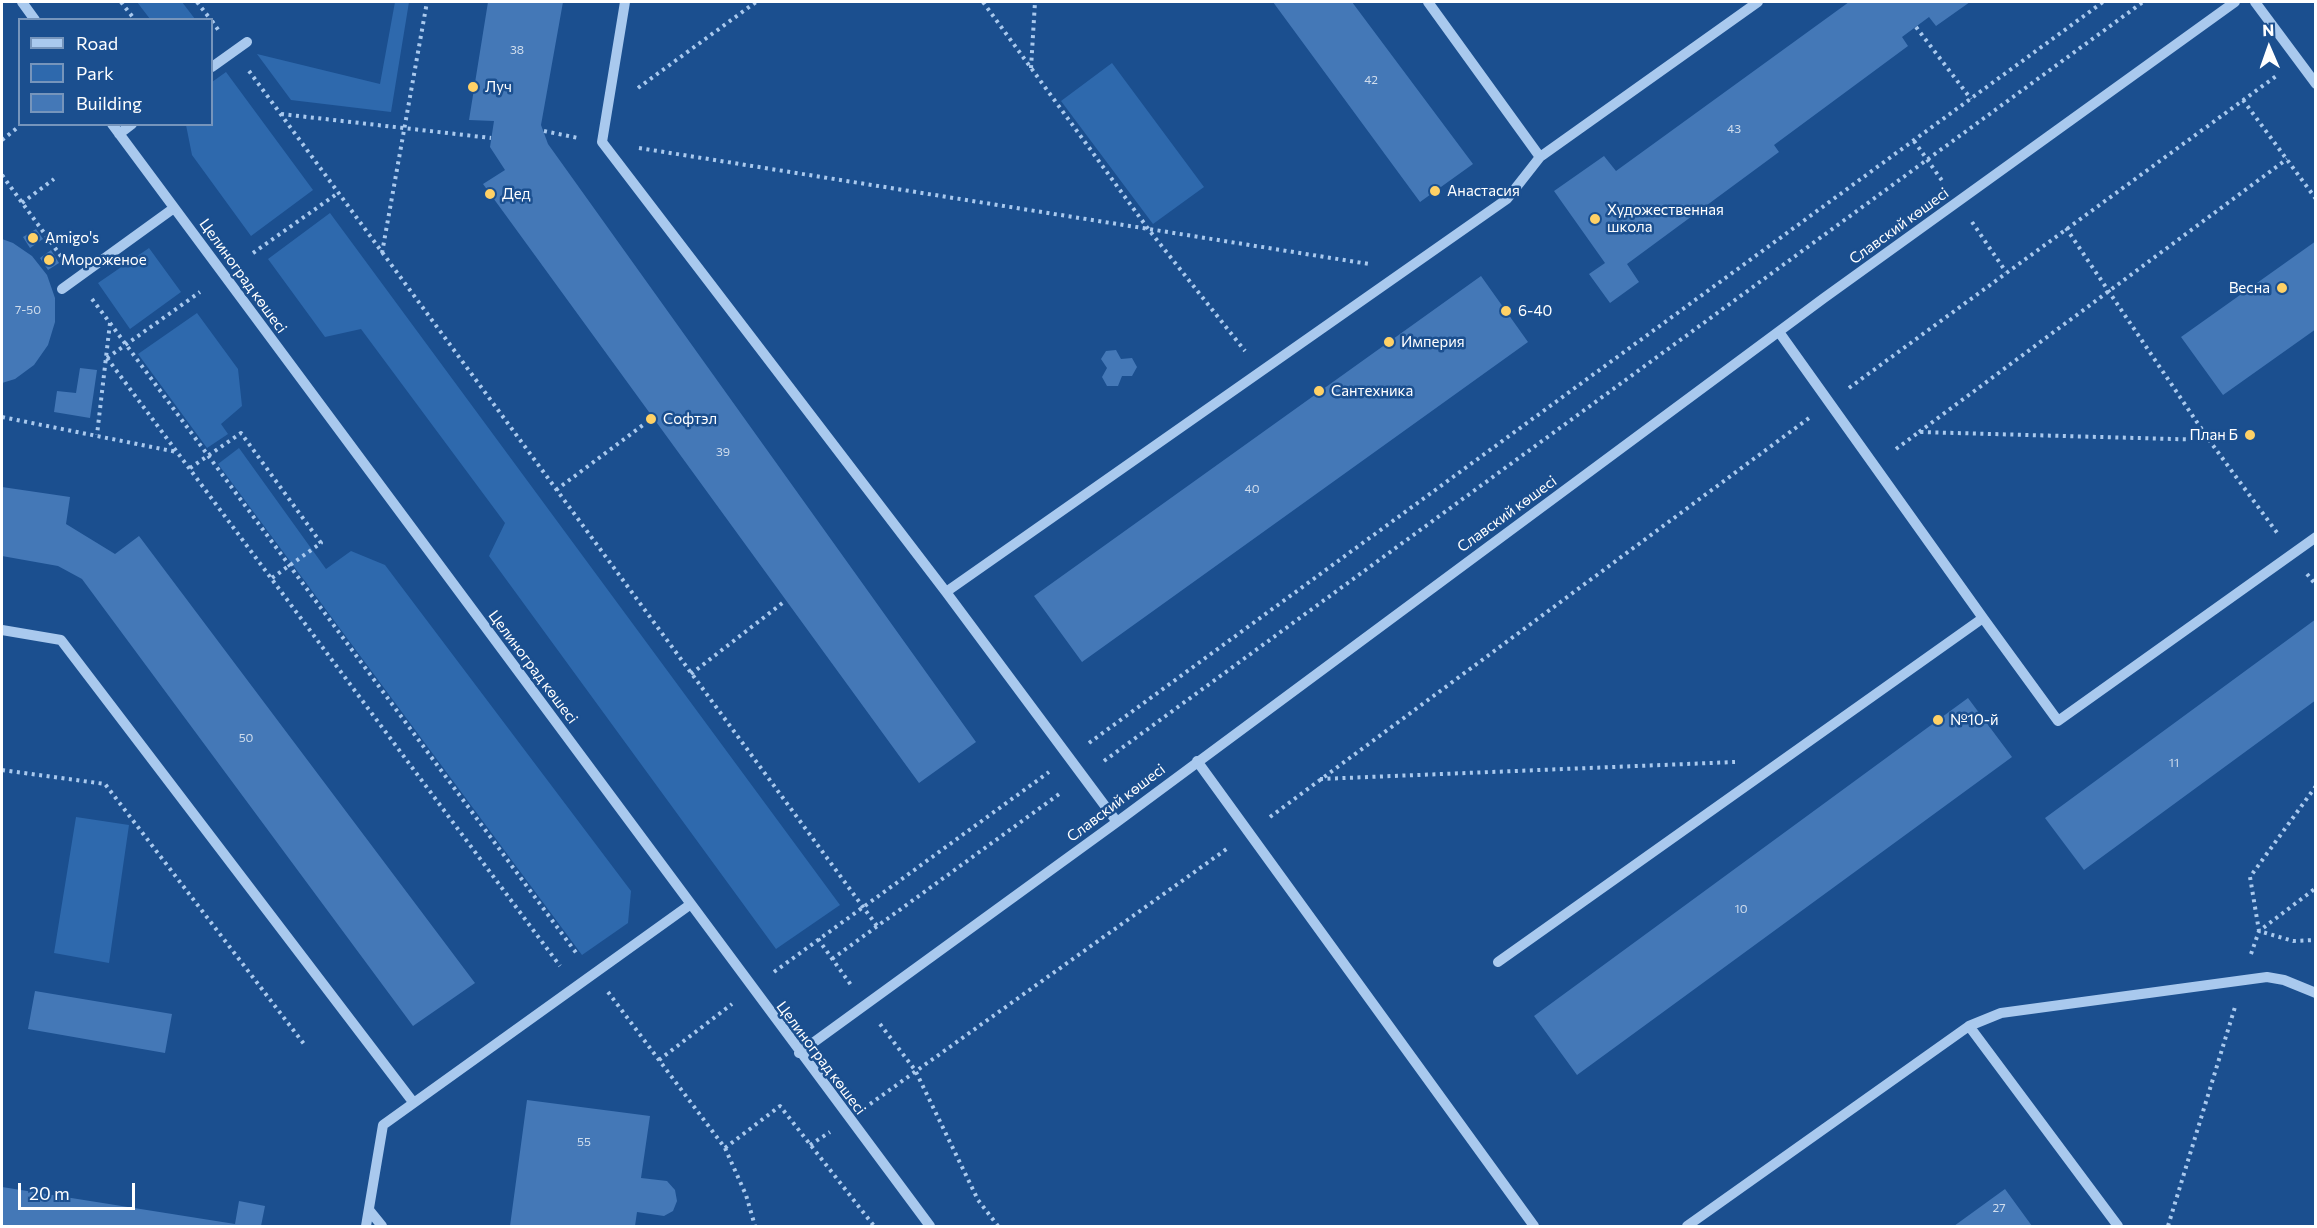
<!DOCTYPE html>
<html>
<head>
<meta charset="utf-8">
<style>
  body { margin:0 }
  #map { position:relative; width:2317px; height:1228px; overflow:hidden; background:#1b4f8f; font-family:Commissioner,sans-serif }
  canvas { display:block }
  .frame { position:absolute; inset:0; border:3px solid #fff; pointer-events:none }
  .legend { position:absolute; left:18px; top:18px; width:195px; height:108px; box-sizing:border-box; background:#1b4f8f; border:2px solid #7695bc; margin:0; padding:8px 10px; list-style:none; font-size:18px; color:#fff }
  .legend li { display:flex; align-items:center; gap:12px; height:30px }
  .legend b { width:30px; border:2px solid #7695bc }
  .north { position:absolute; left:2239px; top:18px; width:60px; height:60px; -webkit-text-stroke:4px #1b4f8f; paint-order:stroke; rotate:358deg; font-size:16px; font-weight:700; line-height:24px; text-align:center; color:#fff }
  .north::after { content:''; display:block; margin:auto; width:21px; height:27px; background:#fff; clip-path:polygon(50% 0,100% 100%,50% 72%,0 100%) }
  .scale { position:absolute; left:18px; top:1183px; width:117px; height:27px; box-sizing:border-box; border:3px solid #fff; border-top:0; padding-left:8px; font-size:18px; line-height:21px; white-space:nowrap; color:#fff; -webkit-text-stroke:4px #1b4f8f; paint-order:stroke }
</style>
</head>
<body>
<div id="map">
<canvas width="2317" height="1228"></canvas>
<div class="frame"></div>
<ul class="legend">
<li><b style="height:8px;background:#a9c9ee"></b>Road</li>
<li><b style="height:16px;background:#2e69ad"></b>Park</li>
<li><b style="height:16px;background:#4478b7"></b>Building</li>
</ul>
<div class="north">N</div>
<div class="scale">20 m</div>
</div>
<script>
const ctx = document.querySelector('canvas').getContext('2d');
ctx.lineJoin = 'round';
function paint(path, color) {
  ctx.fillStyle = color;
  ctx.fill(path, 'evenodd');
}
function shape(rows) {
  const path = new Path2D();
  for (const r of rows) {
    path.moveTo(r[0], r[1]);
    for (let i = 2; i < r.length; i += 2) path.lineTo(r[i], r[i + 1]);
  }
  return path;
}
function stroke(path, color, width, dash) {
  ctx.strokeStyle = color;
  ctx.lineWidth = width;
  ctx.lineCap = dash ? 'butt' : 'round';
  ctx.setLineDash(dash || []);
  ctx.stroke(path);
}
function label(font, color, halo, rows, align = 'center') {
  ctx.font = font + ' Commissioner,sans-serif';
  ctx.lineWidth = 5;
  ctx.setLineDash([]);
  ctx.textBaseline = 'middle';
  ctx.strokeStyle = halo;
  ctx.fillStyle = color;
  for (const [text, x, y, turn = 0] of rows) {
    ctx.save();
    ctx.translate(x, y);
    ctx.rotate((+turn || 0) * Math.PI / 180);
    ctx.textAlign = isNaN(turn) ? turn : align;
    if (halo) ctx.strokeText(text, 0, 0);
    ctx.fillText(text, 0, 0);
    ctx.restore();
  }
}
paint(shape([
  [137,2,182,2,195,19,150,19],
  [395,2,409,2,391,112,291,100,257,54,380,84],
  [1112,63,1204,187,1153,224,1061,101],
  [226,72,313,190,251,236,192,155,186,125,212,124,212,82],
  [330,213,840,905,776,949,489,556,505,523,361,329,325,337,268,259],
  [149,248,181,292,130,329,98,283],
  [197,313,238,369,242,406,221,424,228,434,207,448,138,354],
  [239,448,326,569,351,551,385,565,631,891,628,923,582,955,218,464],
  [76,817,129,825,109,963,54,953]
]), '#2e69ad');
paint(shape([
  [488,2,563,2,541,125,548,144,976,742,919,783,483,184,505,170,490,147,494,121,469,120],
  [1273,2,1352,2,1473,164,1420,202],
  [1849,2,1970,2,1936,26,1929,17,1902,37,1908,46,1774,145,1779,152,1627,264,1639,282,1610,303,1589,274,1605,263,1554,191,1604,156,1616,171],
  [36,229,43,239,30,248,23,237],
  [2,239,13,243,32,256,47,275,55,298,55,322,48,345,34,365,15,379,2,383],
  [2316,241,2316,329,2223,395,2181,337],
  [51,250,59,263,48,270,40,258],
  [1481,276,1528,342,1082,662,1034,596],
  [1116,350,1121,359,1132,358,1137,367,1132,376,1122,376,1118,386,1107,386,1102,377,1107,368,1101,359,1106,351],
  [80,368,97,370,90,418,54,412,57,391,76,393],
  [2,487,70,497,66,524,115,554,139,536,475,983,413,1026,82,579,58,566,2,556],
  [2316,619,2316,700,2084,870,2045,818],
  [1968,698,2012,757,1577,1075,1534,1016],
  [35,991,172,1014,165,1053,28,1029],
  [527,1100,650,1116,641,1178,667,1181,675,1190,677,1201,673,1211,664,1216,637,1212,635,1226,510,1226],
  [2,1187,235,1224,239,1201,265,1206,261,1226,2,1226],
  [2005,1189,2032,1226,1954,1226]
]), '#4478b7');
stroke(shape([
  [121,2,135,20],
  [197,2,211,20],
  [983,2,1149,230,1245,351],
  [212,21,219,31],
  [1916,27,1971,99],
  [1031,68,1035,2],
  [249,71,877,926],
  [638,88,756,2],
  [2243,100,2316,199],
  [281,114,491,138],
  [544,131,578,138],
  [2,140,17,128],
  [1914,141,1943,182],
  [639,148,1369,264],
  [2,175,63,259],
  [22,203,54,179],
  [1972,222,2006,272],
  [2066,228,2209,440,2278,534],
  [253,253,338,193],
  [382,253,427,2],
  [92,299,110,323,97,435],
  [110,323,577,954],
  [107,358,560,966],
  [107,358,200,292],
  [1849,388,2279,74],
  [2,417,177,452],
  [1919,432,2287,159],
  [1896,449,1919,432,2209,440],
  [190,468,241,433,321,543,272,578],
  [556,490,651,419],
  [2307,574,2316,585],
  [691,674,785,601],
  [1089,743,2103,2],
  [1104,761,2143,2],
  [2,770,105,784,304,1044],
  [1320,779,1735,762],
  [2316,786,2250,877,2259,931,2293,941,2316,940],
  [1270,817,1809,418],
  [818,939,851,985],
  [2251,954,2259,931,2316,888],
  [832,959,1062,792],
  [774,972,1049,772],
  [608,992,725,1148,780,1106,874,1226],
  [880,1024,915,1070,978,1200,998,1226],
  [659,1060,732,1004],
  [870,1104,1228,848],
  [810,1145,830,1132],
  [725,1148,746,1195,755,1226],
  [2168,1226,2235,1007]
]), '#a9c9ee', 4, [3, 4.5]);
stroke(shape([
  [22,2,35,20],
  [625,2,602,142,946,592,1117,822],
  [1428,2,1540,157,1758,2],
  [2255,2,2316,84],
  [212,67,247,42],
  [112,124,930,1226],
  [119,134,132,124],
  [62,289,174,208],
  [946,592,1507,199,1540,157],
  [1983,618,2058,721,2316,537],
  [2,630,61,640,413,1102],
  [1197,761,1534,1226],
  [1498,962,1983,618,1779,332],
  [1969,1026,2001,1013,2267,977,2284,980,2316,993],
  [799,1053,1117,822,1824,298,2235,2],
  [369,1210,382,1226],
  [366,1226,383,1125,691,904],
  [1687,1226,1969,1026,2118,1226]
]), '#a9c9ee', 10);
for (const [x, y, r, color] of [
  [473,87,6,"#ffd166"],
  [1435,191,6,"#ffd166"],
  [490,194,6,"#ffd166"],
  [1595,219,6,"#ffd166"],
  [33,238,6,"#ffd166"],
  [49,260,6,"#ffd166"],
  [2282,288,6,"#ffd166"],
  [1506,311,6,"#ffd166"],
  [1389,342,6,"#ffd166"],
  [1319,391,6,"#ffd166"],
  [651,419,6,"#ffd166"],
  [2250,435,6,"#ffd166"],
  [1938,720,6,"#ffd166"]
]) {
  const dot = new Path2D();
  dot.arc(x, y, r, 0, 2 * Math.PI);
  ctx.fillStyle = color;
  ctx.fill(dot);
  stroke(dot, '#1b4f8f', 2);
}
label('12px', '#d0dded', null, [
  ["38",517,50],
  ["42",1371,80],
  ["43",1734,129],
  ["7-50",28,310],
  ["39",723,452],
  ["40",1252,489],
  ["50",246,738],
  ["11",2174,763],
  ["10",1741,909],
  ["55",584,1142],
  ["27",1999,1208]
]);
label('15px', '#fff', '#1b4f8f', [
  ["Луч",485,87],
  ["Анастасия",1447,191],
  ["Дед",502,194],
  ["Художественная",1607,210],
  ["школа",1607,227],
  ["Amigo's",45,238],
  ["Мороженое",61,260],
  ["Весна",2270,288,"right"],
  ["6-40",1518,311],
  ["Империя",1401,342],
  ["Сантехника",1331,391],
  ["Софтэл",663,419],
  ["План Б",2238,435,"right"],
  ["№10-й",1950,720]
], 'left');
label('15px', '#fff', '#1b4f8f', [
  ["Славский көшесі",1899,226,-36],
  ["Целиноград көшесі",243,276,54],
  ["Славский көшесі",1507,514,-36],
  ["Целиноград көшесі",533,667,53],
  ["Славский көшесі",1116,803,-37],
  ["Целиноград көшесі",821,1058,53]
]);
</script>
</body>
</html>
